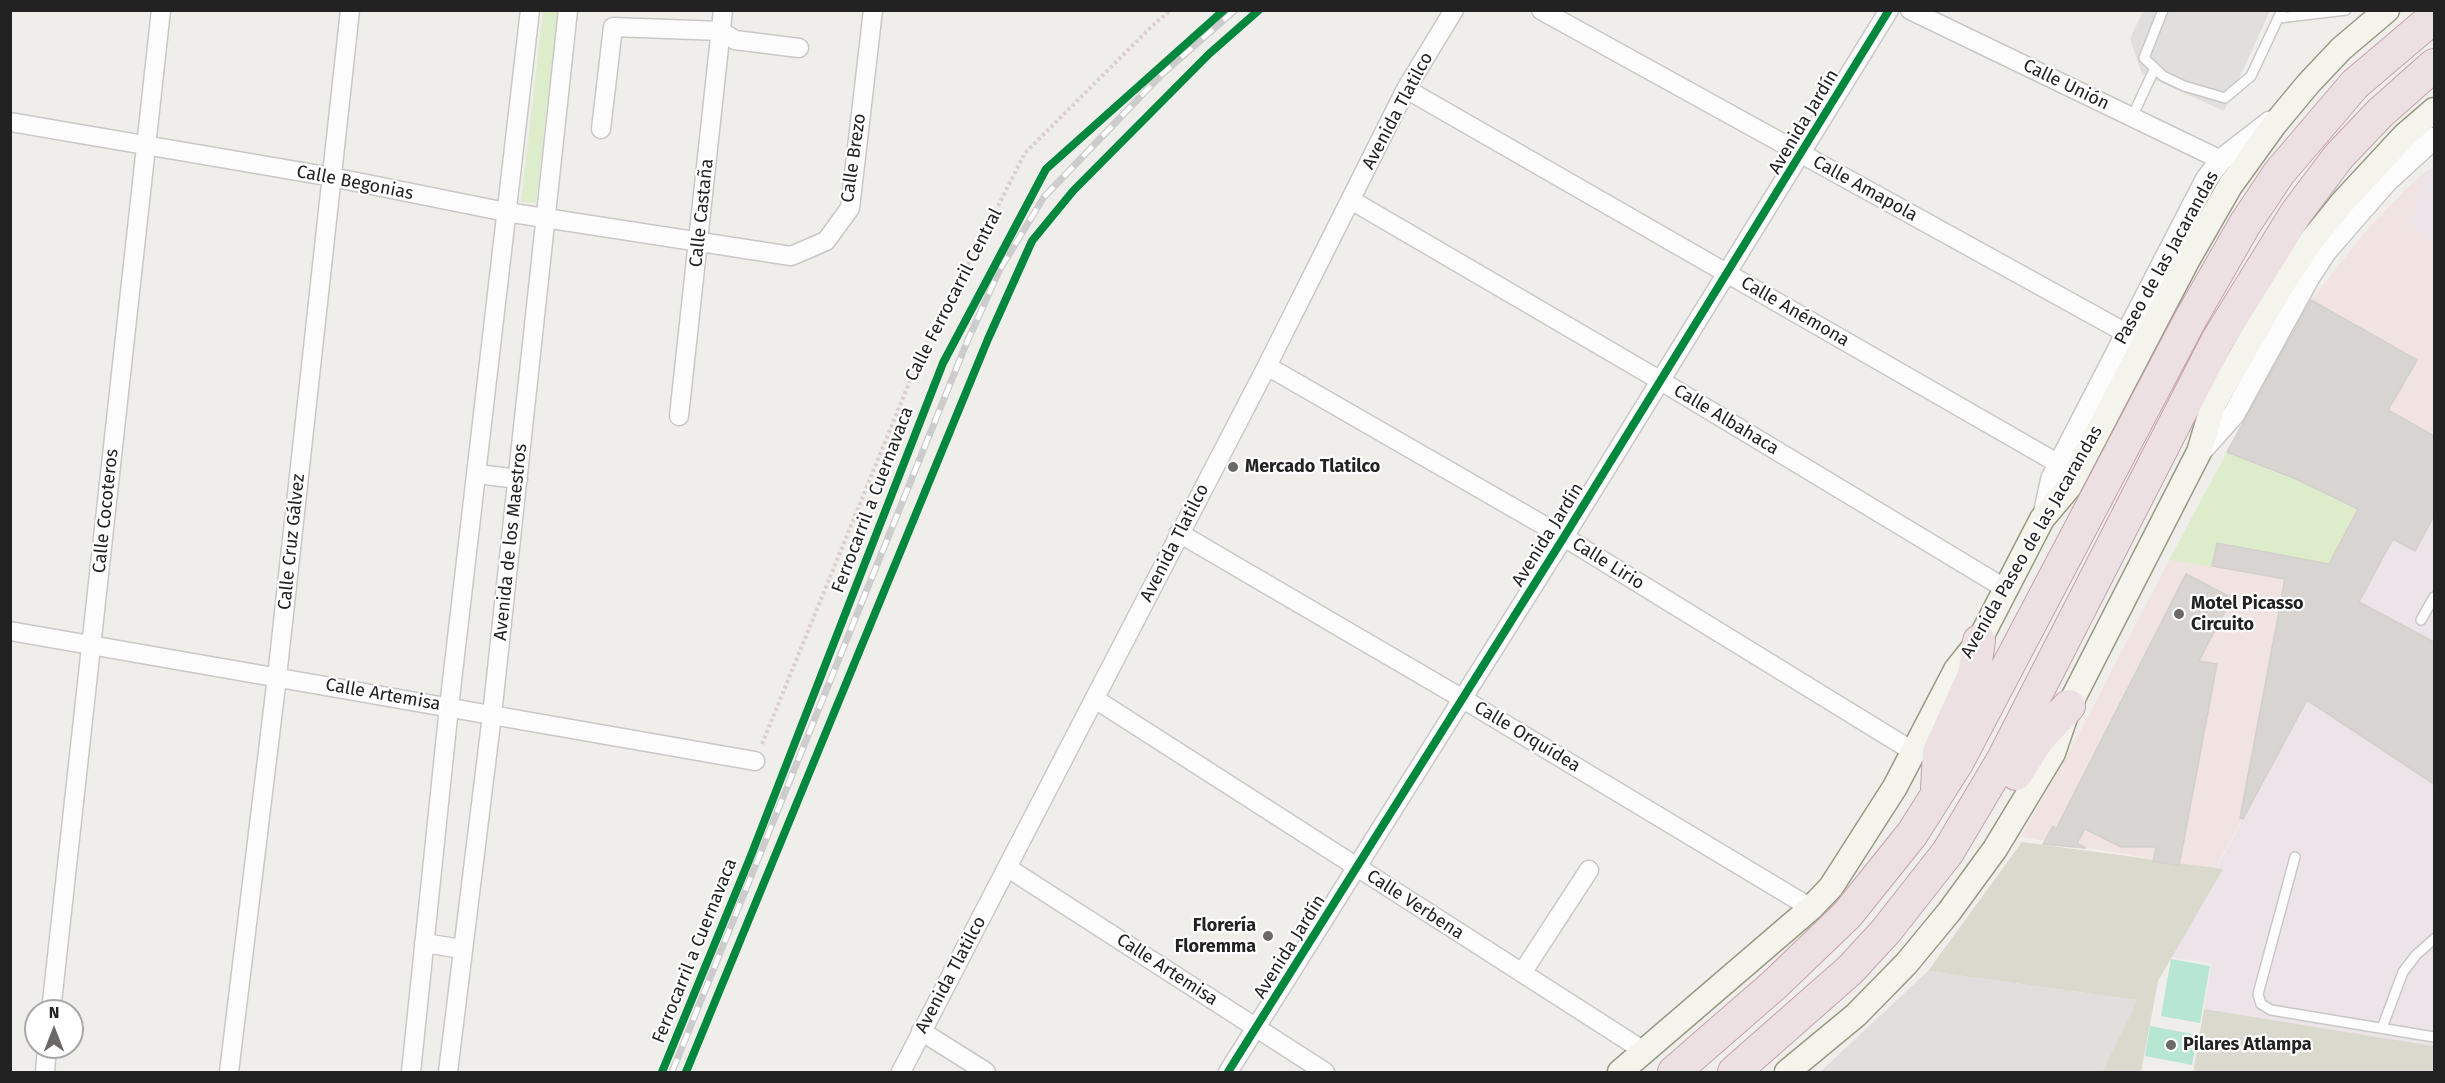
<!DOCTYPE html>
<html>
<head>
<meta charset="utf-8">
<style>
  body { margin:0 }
  #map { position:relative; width:2445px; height:1083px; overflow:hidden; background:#f0eeeb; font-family:"Fira Sans",sans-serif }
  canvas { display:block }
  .frame { position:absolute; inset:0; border:12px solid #222; pointer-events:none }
  .north { position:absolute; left:24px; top:999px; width:60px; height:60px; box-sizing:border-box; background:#fff; border:2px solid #a7a7a7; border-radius:50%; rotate:0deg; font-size:16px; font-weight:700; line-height:24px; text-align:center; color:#222 }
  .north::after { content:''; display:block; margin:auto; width:21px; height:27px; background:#6a6968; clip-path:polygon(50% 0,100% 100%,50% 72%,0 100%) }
</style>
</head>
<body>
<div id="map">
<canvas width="2445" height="1083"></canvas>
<div class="frame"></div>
<div class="north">N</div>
</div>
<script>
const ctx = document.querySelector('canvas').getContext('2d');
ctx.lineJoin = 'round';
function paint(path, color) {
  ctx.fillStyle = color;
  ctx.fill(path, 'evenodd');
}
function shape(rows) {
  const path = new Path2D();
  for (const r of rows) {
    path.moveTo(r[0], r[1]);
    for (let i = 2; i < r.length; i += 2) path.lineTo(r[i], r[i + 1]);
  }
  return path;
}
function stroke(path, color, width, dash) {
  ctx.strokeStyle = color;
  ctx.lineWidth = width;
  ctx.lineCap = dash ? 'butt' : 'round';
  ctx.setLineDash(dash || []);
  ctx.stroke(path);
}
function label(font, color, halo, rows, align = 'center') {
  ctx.font = font + ' "Fira Sans",sans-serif';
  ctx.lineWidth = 4.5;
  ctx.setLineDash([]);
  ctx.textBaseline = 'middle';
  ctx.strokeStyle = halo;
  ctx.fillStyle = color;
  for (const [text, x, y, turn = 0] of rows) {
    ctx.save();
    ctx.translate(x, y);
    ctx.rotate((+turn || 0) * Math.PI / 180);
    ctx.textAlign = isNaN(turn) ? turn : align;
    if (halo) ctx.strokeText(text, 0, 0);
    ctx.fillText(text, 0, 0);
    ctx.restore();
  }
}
paint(shape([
  [1928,971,2137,1000,2102,1072,1820,1072]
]), '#dfdedc');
paint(shape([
  [2418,177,2423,182,2410,224,2434,243,2434,436,2280,349,2310,302,2364,233],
  [2169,560,2365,591,2215,869,2021,837,2079,734]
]), '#f1e3e1');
paint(shape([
  [2434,166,2434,243,2410,224,2423,182,2418,177],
  [2434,463,2434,1046,2204,1009,2212,963,2169,957]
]), '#ede4e9');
paint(shape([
  [2022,842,2223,869,2158,981,2141,1072,2102,1072,2137,1000,1928,971],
  [2204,1009,2434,1046,2434,1072,2193,1072]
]), '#d9d9cd');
paint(shape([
  [543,11,558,11,536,203,521,202],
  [2227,452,2296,479,2398,529,2365,591,2169,560]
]), '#ddeccb');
paint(shape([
  [2171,959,2210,966,2200,1023,2161,1016],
  [2150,1026,2198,1035,2192,1065,2145,1056]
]), '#b7e6d2');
paint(shape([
  [2143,11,2270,11,2224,111,2142,74,2130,39]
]), '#e0dfde');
const building = shape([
  [2311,300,2417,360,2388,410,2434,436,2434,516,2415,551,2393,539,2359,602,2434,642,2434,784,2307,700,2243,819,2240,818,2285,579,2212,566,2217,543,2329,564,2358,509,2296,479,2227,452,2311,300],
  [2186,574,2232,598,2199,661,2217,664,2179,866,2153,861,2156,847,2121,847,2085,829,2077,843,2085,848,2043,844,2053,826,2056,829,2186,574]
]);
paint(building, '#d7d4d2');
stroke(building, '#d3d0cc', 1.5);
const service = shape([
  [2163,10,2144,58,2163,76,2184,86,2225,98,2251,76,2282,10],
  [2279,18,2346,10],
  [2132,117,2154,70],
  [2421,620,2434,597],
  [2295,857,2258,994,2261,1004,2271,1010,2434,1037],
  [2382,1028,2403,972,2416,955,2434,939]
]);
const minor = shape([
  [1541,10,2126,333],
  [1910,10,2221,160],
  [1406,89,2059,464],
  [10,122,332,177,506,212,791,256,826,241,850,208,873,10],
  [601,129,613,27,721,31,735,40,799,48],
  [1351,200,1661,381,2006,589],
  [1267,366,1564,537,1914,752],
  [679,416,723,10],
  [477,474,518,479],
  [1179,533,1463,699,1811,908],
  [10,631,755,761],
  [1095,699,1644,1051],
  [1008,868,1325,1072],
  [424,943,462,949],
  [1522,973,1589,870],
  [51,1011,161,10],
  [921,1031,986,1072],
  [45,1072,47,1047],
  [229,1072,277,677,350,10],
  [411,1072,449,707,530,10],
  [448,1072,492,715,568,10],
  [901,1072,1267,366,1406,89,1454,10],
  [1228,1072,1564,537,1889,10]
]);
const tertiary = shape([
  [2200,452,2234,414,2309,277,2326,251,2386,182,2434,138],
  [2043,519,2052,478,2206,180,2221,160,2270,122]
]);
const secondary = shape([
  [1620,1072,1811,908,1831,887,1895,787,1956,670,1979,641,2042,519,2069,487,2188,259,2230,186,2274,125,2308,84,2341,49,2387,10],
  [1787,1072,1856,1015,1906,964,1949,912,1995,849,2053,753,2069,706,2199,452,2213,405,2279,290,2312,240,2342,203,2405,135,2434,110]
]);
const motorway = shape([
  [2016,774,2038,739,2069,706],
  [1937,788,1939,752,1974,675,1979,641],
  [1674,1072,1774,985,1847,915,1912,834,1957,763,2190,320,2245,224,2279,173,2355,84],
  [1734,1072,1850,970,1886,931,1948,852,2002,761,2217,341,2296,213,2339,156,2380,113,2434,65]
]);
stroke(service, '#c9c8c7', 12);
stroke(minor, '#c9c8c7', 21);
stroke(tertiary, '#c9c8c7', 24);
stroke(secondary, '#999a82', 27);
stroke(motorway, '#c5a2ac', 34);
stroke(shape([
  [762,744,914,371,1025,153,1152,26,1171,10]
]), '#dccecd', 4, [3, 3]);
stroke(service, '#fdfcfc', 9);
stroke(minor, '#fdfcfc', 18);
stroke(tertiary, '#fdfcfc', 21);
stroke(secondary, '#f4f4ed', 24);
stroke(motorway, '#ece0e2', 32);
const rail = shape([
  [672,1072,967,342,1000,269,1044,197,1161,75,1235,10]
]);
stroke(rail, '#ccc', 7);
stroke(rail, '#fff', 4.5, [14]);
const motorwayBridge = shape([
  [2355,84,2434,17]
]);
stroke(motorwayBridge, '#c5a2ac', 34, []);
stroke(motorwayBridge, '#ece0e2', 32);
stroke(shape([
  [662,1072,750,858,943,363,1046,169,1224,10],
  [686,1072,988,339,1032,241,1073,191,1209,54,1259,10],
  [1228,1072,1564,537,1889,10]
]), '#00873e', 8);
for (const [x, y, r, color] of [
  [1233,467,6,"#6a6968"],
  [2179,614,6,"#6a6968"],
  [1268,936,6,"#6a6968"],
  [2171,1045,6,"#6a6968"]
]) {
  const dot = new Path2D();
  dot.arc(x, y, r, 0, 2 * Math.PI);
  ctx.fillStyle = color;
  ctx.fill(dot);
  stroke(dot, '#fff', 2);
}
label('18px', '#222', '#fff', [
  ["Calle Unión",2066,85,26],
  ["Avenida Tlatilco",1398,111,-62],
  ["Avenida Jardín",1804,122,-59],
  ["Calle Brezo",854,158,-82],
  ["Calle Begonias",355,183,11],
  ["Calle Amapola",1865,189,29],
  ["Calle Castaña",702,213,-84],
  ["Paseo de las Jacarandas",2167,258,-61],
  ["Calle Ferrocarril Central",954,295,-63],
  ["Calle Anémona",1795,312,30],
  ["Calle Albahaca",1726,420,31],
  ["Ferrocarril a Cuernavaca",873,500,-69],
  ["Calle Cocoteros",106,511,-84],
  ["Avenida Jardín",1548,535,-58],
  ["Calle Cruz Gálvez",292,542,-84],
  ["Avenida de los Maestros",511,542,-84],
  ["Avenida Paseo de las Jacarandas",2032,542,-60],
  ["Avenida Tlatilco",1175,543,-63],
  ["Calle Lirio",1608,564,32],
  ["Calle Artemisa",383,695,10],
  ["Calle Orquídea",1527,737,31],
  ["Calle Verbena",1415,905,33],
  ["Avenida Jardín",1290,947,-58],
  ["Ferrocarril a Cuernavaca",695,951,-68],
  ["Calle Artemisa",1167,970,33],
  ["Avenida Tlatilco",951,975,-62]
]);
label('bold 18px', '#222', '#fff', [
  ["Mercado Tlatilco",1245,467],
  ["Motel Picasso",2191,604],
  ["Circuito",2191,625],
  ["Florería",1256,926,"right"],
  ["Floremma",1256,947,"right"],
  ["Pilares Atlampa",2183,1045]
], 'left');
</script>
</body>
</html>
